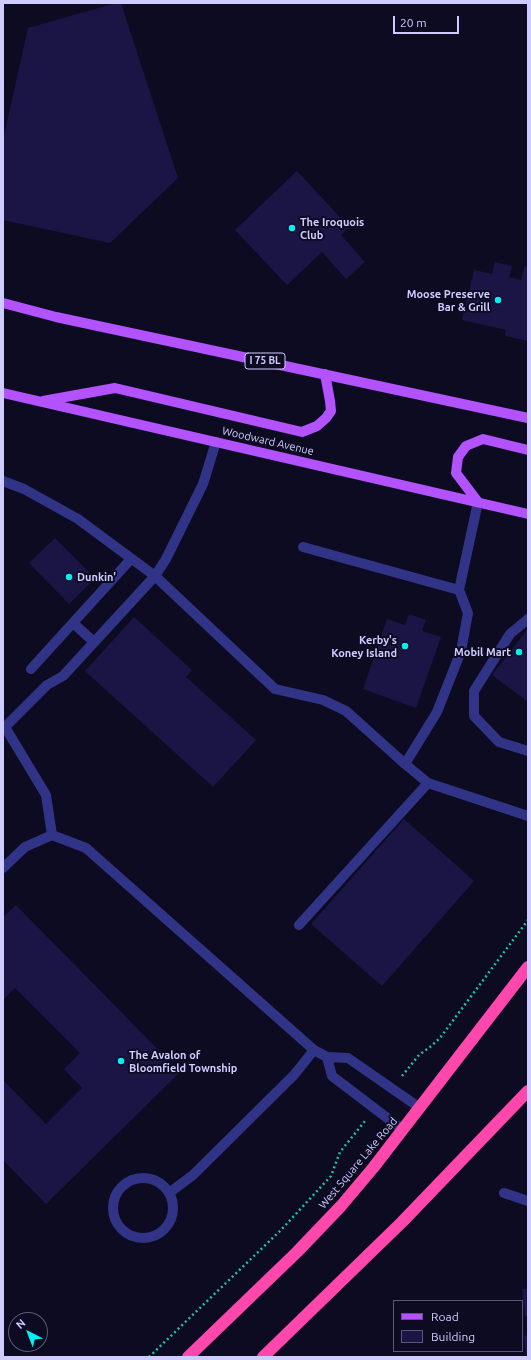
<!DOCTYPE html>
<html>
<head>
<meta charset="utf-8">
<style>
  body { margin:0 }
  #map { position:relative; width:531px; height:1360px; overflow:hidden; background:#0d0b22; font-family:Ubuntu,sans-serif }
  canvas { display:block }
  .frame { position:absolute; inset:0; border:4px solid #ceccff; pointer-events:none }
  .legend { position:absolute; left:393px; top:1300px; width:130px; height:52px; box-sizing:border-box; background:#0d0b22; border:1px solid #5a587a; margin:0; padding:5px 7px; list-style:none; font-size:12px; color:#ceccff }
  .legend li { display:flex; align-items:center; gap:8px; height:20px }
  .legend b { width:20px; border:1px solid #5a587a }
  .north { position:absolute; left:8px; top:1312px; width:40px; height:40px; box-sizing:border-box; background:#0d0b22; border:1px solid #5a587a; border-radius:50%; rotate:318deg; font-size:11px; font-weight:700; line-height:16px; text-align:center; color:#ceccff }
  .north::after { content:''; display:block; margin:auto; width:14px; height:18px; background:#00f0f7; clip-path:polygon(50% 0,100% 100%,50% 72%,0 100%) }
  .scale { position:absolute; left:393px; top:16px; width:66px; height:18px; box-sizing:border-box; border:2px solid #ceccff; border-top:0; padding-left:5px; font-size:12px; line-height:14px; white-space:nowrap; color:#ceccff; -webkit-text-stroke:3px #0d0b22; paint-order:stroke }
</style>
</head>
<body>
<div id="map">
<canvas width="531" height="1360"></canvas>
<div class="frame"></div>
<ul class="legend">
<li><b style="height:5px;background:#b353ff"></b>Road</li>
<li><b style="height:11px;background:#1b1545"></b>Building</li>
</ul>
<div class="north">N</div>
<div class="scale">20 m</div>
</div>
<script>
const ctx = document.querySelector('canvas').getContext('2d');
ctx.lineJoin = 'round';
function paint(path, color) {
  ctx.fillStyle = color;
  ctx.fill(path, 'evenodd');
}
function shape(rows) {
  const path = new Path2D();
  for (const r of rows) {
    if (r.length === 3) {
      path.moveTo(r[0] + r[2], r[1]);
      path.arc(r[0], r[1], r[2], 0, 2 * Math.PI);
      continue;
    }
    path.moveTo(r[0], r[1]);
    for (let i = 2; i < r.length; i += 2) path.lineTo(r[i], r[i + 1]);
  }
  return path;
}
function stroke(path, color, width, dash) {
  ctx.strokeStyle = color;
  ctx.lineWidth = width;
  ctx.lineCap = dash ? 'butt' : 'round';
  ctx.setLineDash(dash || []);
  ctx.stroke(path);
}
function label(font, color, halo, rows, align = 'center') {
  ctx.font = font + ' Ubuntu,sans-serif';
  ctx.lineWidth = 4;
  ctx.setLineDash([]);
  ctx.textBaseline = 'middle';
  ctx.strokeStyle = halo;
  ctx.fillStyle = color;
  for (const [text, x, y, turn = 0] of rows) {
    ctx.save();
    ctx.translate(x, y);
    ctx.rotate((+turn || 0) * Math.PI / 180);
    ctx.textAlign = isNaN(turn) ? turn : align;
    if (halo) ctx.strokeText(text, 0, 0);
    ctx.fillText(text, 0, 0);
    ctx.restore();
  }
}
paint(shape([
  [116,3,121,3,178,178,110,243,3,220,3,140,28,28],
  [297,171,349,227,341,235,365,262,346,279,322,252,287,285,235,230],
  [495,262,512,266,509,277,521,280,525,266,528,267,528,341,505,336,506,330,462,320,474,270,492,274],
  [55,538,95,578,69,604,29,563],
  [409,614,426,620,422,631,441,637,416,708,363,689,387,619,405,625],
  [134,617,192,670,186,677,256,740,213,787,85,671],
  [528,629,528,702,492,675],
  [404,819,474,881,382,986,311,924],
  [16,905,180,1072,46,1204,3,1160,3,1080,46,1124,82,1088,64,1069,80,1053,15,988,3,1000,3,917],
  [522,1289,528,1289,528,1316,525,1316],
  [528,1335,528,1355,526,1355,524,1336]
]), '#1b1545');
stroke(shape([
  [402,1076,419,1055,430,1047,440,1038,528,920],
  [149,1357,281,1230,331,1176,340,1152,365,1121]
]), '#21bea9', 2.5, [2, 3]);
stroke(shape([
  [3,481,24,489,78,519,155,576,275,689,323,700,346,711,405,764,428,783,528,816],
  [303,547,459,590,478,502],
  [528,619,510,634,474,691,474,716,499,742,528,751],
  [73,623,94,642],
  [31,669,131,559],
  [5,727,46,795,52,835,86,848,314,1050,327,1057,348,1058,420,1108],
  [3,729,47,685,63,676,155,576,166,559,203,484,216,442],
  [405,764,437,712,461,651,468,613,459,590],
  [3,868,25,847,52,835],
  [299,925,428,783],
  [327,1057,332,1076,403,1130],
  [143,1208,30],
  [169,1193,193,1175,294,1075,314,1050],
  [504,1193,528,1201]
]), '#313486', 10);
stroke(shape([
  [3,303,56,317,528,418],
  [3,393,528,514],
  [43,401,115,388,302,432,317,426,326,418,331,411,330,401,325,374],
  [478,502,456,473,458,457,466,446,483,439,528,450]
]), '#b353ff', 10);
stroke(shape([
  [188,1357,297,1252,341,1206,373,1168,528,967],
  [263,1357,402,1222,528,1091]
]), '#ff47ac', 12);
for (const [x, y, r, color] of [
  [292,228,4,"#00f0f7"],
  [498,300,4,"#00f0f7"],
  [69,577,4,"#00f0f7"],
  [405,646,4,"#00f0f7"],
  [519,652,4,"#00f0f7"],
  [121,1061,4,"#00f0f7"]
]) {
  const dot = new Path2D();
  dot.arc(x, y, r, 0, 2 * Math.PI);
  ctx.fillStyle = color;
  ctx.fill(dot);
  stroke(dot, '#0d0b22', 1.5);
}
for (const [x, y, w] of [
  [265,361,40]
]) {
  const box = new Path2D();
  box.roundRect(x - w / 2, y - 8, w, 16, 3);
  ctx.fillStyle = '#0d0b22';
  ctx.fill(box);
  stroke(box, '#ceccff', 1);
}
label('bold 10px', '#ceccff', null, [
  ["I 75 BL",265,361]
]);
label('bold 11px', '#ceccff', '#0d0b22', [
  ["The Iroquois",300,222],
  ["Club",300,235],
  ["Moose Preserve",490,294,"right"],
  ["Bar & Grill",490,307,"right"],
  ["Dunkin'",77,577],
  ["Kerby's",397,640,"right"],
  ["Koney Island",397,653,"right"],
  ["Mobil Mart",511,652,"right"],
  ["The Avalon of",129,1055],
  ["Bloomfield Township",129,1068]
], 'left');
label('11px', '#ceccff', '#0d0b22', [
  ["Woodward Avenue",268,441,13],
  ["West Square Lake Road",358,1163,-50]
]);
</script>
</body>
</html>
